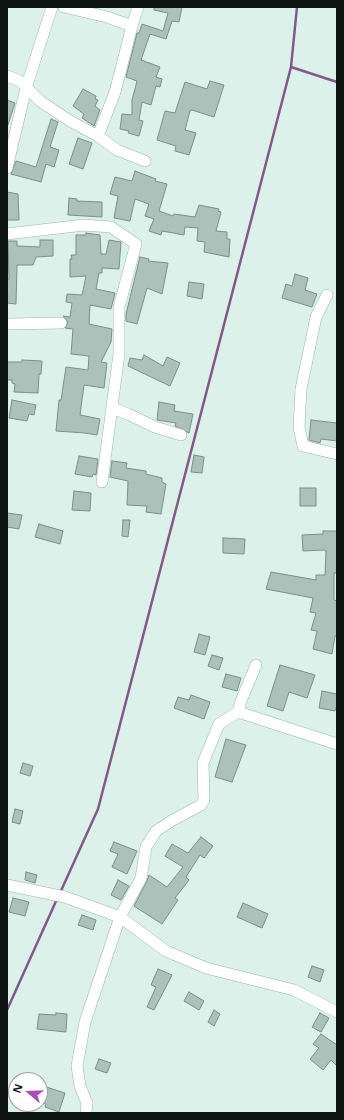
<!DOCTYPE html>
<html>
<head>
<meta charset="utf-8">
<style>
  body { margin:0 }
  #map { position:relative; width:344px; height:1120px; overflow:hidden; background:#dbf1ea; font-family:"Noto Sans",sans-serif }
  canvas { display:block }
  .frame { position:absolute; inset:0; border:8px solid #0c1311; pointer-events:none }
  .north { position:absolute; left:8px; top:1072px; width:40px; height:40px; box-sizing:border-box; background:#fff; border:1px solid #9ea1a0; border-radius:50%; rotate:289deg; font-size:11px; font-weight:700; line-height:16px; text-align:center; color:#0c1311 }
  .north::after { content:''; display:block; margin:auto; width:14px; height:18px; background:#ab4db6; clip-path:polygon(50% 0,100% 100%,50% 72%,0 100%) }
</style>
</head>
<body>
<div id="map">
<canvas width="344" height="1120"></canvas>
<div class="frame"></div>
<div class="north">N</div>
</div>
<script>
const ctx = document.querySelector('canvas').getContext('2d');
ctx.lineJoin = 'round';
function shape(rows) {
  const path = new Path2D();
  for (const r of rows) {
    path.moveTo(r[0], r[1]);
    for (let i = 2; i < r.length; i += 2) path.lineTo(r[i], r[i + 1]);
  }
  return path;
}
function stroke(path, color, width, dash) {
  ctx.strokeStyle = color;
  ctx.lineWidth = width;
  ctx.lineCap = dash ? 'butt' : 'round';
  ctx.setLineDash(dash || []);
  ctx.stroke(path);
}
function paint(path, color) {
  ctx.fillStyle = color;
  ctx.fill(path, 'evenodd');
}
stroke(shape([
  [291,67,337,82],
  [60,893,98,809,291,67,297,7],
  [7,1010,57,899]
]), '#825988', 2.5);
const building = shape([
  [154,7,182,7,179,22,172,21,166,39,150,34,141,60,160,67,156,77,162,79,160,87,156,86,151,105,142,102,139,120,143,121,139,136,128,133,129,131,120,129,122,114,132,115,132,100,137,81,126,77,137,33,139,33,142,24,163,31,168,13,154,10,154,7],
  [210,81,224,85,214,117,192,110,190,111,185,130,196,133,189,155,175,151,176,146,157,140,165,111,175,113,185,82,207,89,210,81],
  [83,89,96,96,95,99,98,100,95,106,100,110,94,126,82,118,84,114,73,106,83,89],
  [7,100,15,103,8,125,7,124,7,100],
  [51,119,58,122,50,147,59,150,54,167,46,164,41,182,11,174,16,161,36,167,51,119],
  [78,138,92,143,83,169,69,164,78,138],
  [135,171,156,179,155,181,167,184,159,211,173,216,174,214,195,217,199,205,219,209,218,211,221,212,216,231,227,232,227,239,230,239,229,257,204,252,205,242,197,241,198,228,185,227,184,235,162,231,161,235,149,231,154,219,145,216,149,204,135,199,130,221,114,218,118,196,110,194,115,177,132,181,135,171],
  [7,192,18,194,19,220,7,220,7,192],
  [69,198,77,199,77,201,102,202,102,217,68,215,69,198],
  [86,233,100,235,101,254,106,254,109,240,121,242,119,269,102,268,102,273,99,273,96,289,115,293,111,309,90,305,89,324,112,329,111,342,101,362,107,363,104,388,84,385,80,415,100,419,97,435,85,433,56,431,59,400,61,400,66,367,88,370,89,356,71,354,73,329,65,328,68,322,63,316,70,317,72,303,66,302,67,294,82,295,86,276,70,277,70,259,72,259,71,255,76,255,76,235,86,235,86,233],
  [40,240,53,240,53,256,36,257,33,265,17,265,16,304,7,303,7,279,9,279,8,241,17,241,17,246,40,247,40,240],
  [140,257,149,259,148,261,168,263,162,294,147,288,137,324,126,321,126,314,140,257],
  [295,274,308,278,305,290,317,294,312,307,282,298,286,284,292,286,295,274],
  [189,282,204,284,202,299,187,296,189,282],
  [144,355,163,366,167,357,180,363,170,386,128,366,130,358,142,360,144,355],
  [22,360,42,361,41,374,39,374,38,393,14,392,15,384,12,383,12,380,7,380,7,362,22,362,22,360],
  [12,400,36,405,34,415,29,414,27,421,9,418,12,400],
  [159,402,175,405,174,411,193,414,189,433,175,426,176,423,157,420,159,402],
  [311,420,337,423,337,441,321,439,320,443,309,440,311,420],
  [194,455,204,457,202,473,191,472,194,455],
  [79,456,98,459,96,475,93,474,92,477,75,474,79,456],
  [112,461,127,463,126,468,146,471,146,474,162,478,162,482,166,484,161,514,146,512,147,506,127,505,128,481,110,477,112,461],
  [300,488,316,488,316,506,300,506,300,488],
  [74,491,91,493,90,511,72,510,74,491],
  [7,513,22,515,19,529,7,527,7,513],
  [123,520,130,520,128,537,122,536,123,520],
  [39,524,63,531,60,544,35,537,39,524],
  [323,531,337,531,337,573,334,573,334,600,337,601,337,636,335,636,332,654,313,649,317,631,311,630,316,613,310,612,313,598,266,589,271,572,316,580,316,575,325,575,326,551,324,550,303,551,302,535,323,534,323,531],
  [223,538,245,539,244,554,223,553,223,538],
  [199,634,210,637,205,655,194,652,199,634],
  [212,655,223,658,219,670,208,666,212,655],
  [280,665,315,675,307,698,289,692,283,711,267,706,280,665],
  [226,674,241,678,237,691,222,687,226,674],
  [322,691,337,694,337,705,335,711,319,708,322,691],
  [191,695,210,702,204,719,174,708,178,697,189,700,191,695],
  [226,739,246,745,232,782,215,777,226,739],
  [23,763,33,766,30,776,20,773,23,763],
  [15,809,23,811,20,824,12,822,15,809],
  [201,837,213,846,204,858,200,855,186,877,189,880,175,898,178,900,162,924,134,906,147,881,149,875,167,887,183,867,165,856,172,844,188,853,201,837],
  [114,842,137,851,127,874,112,867,118,854,110,851,114,842],
  [26,872,37,875,35,883,25,880,26,872],
  [118,880,129,886,121,900,111,895,118,880],
  [13,898,29,902,25,916,9,912,13,898],
  [243,903,268,914,262,928,237,917,243,903],
  [82,915,96,920,93,930,78,925,82,915],
  [312,966,324,970,320,982,308,977,312,966],
  [158,969,172,975,154,1010,147,1007,156,987,151,985,158,969],
  [189,992,204,1001,199,1010,184,1001,189,992],
  [214,1010,220,1014,214,1026,208,1022,214,1010],
  [56,1013,67,1014,66,1032,37,1029,39,1014,56,1015,56,1013],
  [320,1013,329,1018,321,1032,312,1027,320,1013],
  [321,1034,337,1045,337,1066,331,1060,323,1070,310,1059,319,1048,313,1044,321,1034],
  [99,1059,111,1063,107,1073,95,1069,99,1059],
  [40,1085,65,1093,59,1112,45,1107,46,1104,40,1102,40,1085]
]);
paint(building, '#acc1ba');
stroke(building, '#7b8f88', 1);
const minor = shape([
  [64,7,107,17,132,26],
  [138,7,132,26,115,92,98,136,117,150,145,161],
  [7,76,20,81,40,101,70,121,98,136],
  [7,168,26,88,52,7],
  [7,234,84,225,111,227,136,244,119,307,119,354,102,482],
  [327,295,316,317,301,389,299,427,303,446,337,454],
  [7,324,61,323],
  [112,408,128,414,155,427,181,435],
  [238,712,337,744],
  [7,885,65,897,120,917,166,951,206,968,294,990,337,1012],
  [86,1113,87,1103,80,1086,77,1066,85,1022,120,917,141,878,146,847,156,831,173,820,201,805,204,800,203,763,207,753,219,724,238,712,241,701,256,665]
]);
stroke(minor, '#9eb3ac', 12);
stroke(minor, '#fff', 11);
</script>
</body>
</html>
